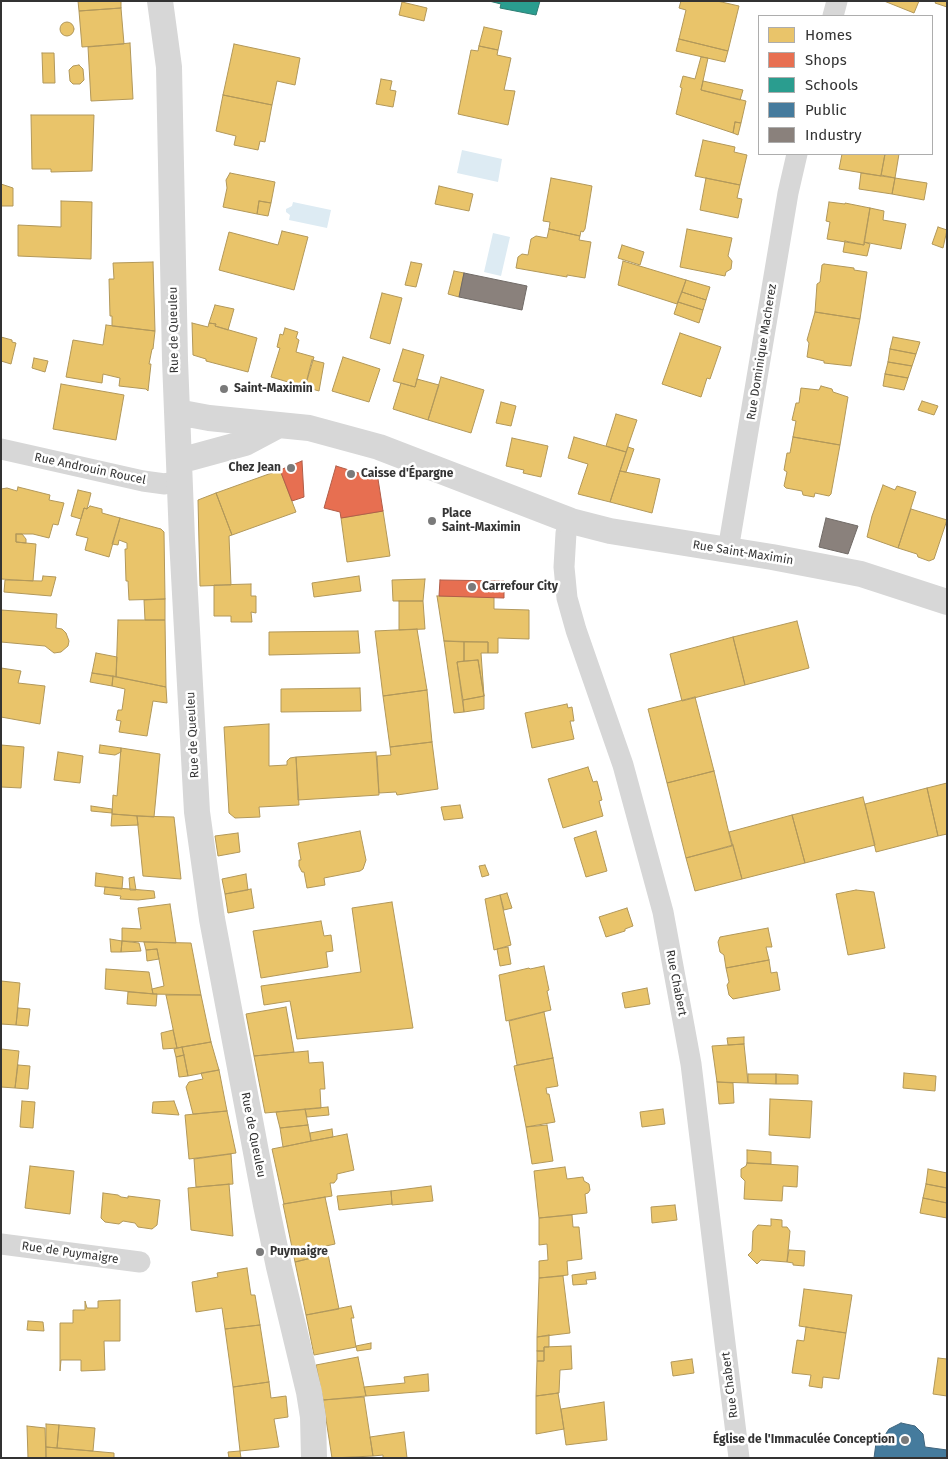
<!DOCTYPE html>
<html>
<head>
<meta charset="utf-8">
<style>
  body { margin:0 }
  #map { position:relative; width:948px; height:1459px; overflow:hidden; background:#fff; font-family:"Fira Sans",sans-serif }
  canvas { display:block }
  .frame { position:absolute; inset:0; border:2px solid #333; pointer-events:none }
  .legend { position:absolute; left:758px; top:15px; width:175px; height:140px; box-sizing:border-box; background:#fff; border:1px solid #adadad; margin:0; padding:6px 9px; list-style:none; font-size:15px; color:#333 }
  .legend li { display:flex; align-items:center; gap:10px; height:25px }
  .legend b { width:25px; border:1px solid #adadad }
</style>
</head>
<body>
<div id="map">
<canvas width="948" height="1459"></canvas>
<div class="frame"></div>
<ul class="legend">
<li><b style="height:14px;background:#e9c46a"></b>Homes</li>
<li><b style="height:14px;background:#e76f51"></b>Shops</li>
<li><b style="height:14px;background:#2a9d8f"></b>Schools</li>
<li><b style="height:14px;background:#457b9d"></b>Public</li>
<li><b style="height:14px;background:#8a817c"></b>Industry</li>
</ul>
</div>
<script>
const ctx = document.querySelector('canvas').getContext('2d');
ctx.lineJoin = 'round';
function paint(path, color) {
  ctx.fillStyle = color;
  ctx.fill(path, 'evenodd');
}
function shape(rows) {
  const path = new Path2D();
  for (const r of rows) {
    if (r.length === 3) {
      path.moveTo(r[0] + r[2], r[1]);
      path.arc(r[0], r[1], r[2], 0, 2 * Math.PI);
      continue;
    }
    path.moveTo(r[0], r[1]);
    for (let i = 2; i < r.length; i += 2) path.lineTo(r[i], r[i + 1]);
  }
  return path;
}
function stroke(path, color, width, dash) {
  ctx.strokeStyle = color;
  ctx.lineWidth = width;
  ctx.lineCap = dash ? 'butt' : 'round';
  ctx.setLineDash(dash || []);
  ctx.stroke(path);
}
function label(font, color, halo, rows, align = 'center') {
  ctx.font = font + ' "Fira Sans",sans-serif';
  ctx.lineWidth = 5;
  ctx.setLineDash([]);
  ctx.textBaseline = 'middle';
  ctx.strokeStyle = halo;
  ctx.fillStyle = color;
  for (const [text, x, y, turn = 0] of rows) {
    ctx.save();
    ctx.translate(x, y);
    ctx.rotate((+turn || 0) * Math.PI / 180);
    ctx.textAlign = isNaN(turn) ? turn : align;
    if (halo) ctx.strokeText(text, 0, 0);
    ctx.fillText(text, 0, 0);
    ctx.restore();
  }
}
paint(shape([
  [462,150,502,159,498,182,457,173],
  [293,202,331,210,327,228,289,220,290,215,286,212,286,209,292,206],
  [493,233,510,237,501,276,484,272]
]), '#ddebf3');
const homes = shape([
  [78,1,121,1,121,8,79,11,78,1],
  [681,1,717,1,739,6,728,51,679,39,686,10,679,8,681,1],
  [884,1,919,1,914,13,884,1],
  [936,1,947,1,947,7,935,3,936,1],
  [402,2,427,8,424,21,399,15,402,2],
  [121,8,124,44,82,47,79,11,121,8],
  [67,29,7],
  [484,27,502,31,498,50,479,46,484,27],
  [679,39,728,51,725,62,676,51,679,39],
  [130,43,133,99,91,101,88,47,130,43],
  [234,44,300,58,295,85,277,81,272,105,223,95,234,44],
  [479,46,498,50,497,55,511,58,504,90,515,91,508,125,458,114,471,50,478,51,479,46],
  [42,53,54,53,55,83,43,83,42,53],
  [701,57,708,58,701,90,746,101,741,123,735,122,733,133,676,114,682,88,680,87,683,76,695,79,701,57],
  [79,65,83,69,84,80,80,84,73,84,70,81,69,70,73,66,79,65],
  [381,79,392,81,390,90,396,91,393,107,376,104,381,79],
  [703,81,743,90,740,100,701,90,703,81],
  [223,95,272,105,265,142,260,141,258,150,234,145,236,136,216,131,223,95],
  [31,115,94,115,92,171,51,172,51,169,32,169,31,115],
  [735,122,741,123,738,135,733,133,735,122],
  [703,140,735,147,734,152,747,155,740,185,695,176,703,140],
  [842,154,885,154,881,176,839,169,842,154],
  [885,154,899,154,895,178,881,175,885,154],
  [230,173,275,182,271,203,259,201,257,214,223,207,227,188,226,180,230,173],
  [861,173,895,178,892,194,859,189,861,173],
  [551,178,592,186,585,229,583,232,581,231,580,236,549,229,550,222,543,221,551,178],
  [706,178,740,185,737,198,742,199,738,218,700,210,706,178],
  [895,178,927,183,924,200,892,194,895,178],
  [1,184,13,188,13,206,1,206,1,184],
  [439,186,473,194,469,211,435,204,439,186],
  [61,201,92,202,91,259,18,256,18,225,61,227,61,201],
  [259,201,271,203,268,216,257,214,259,201],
  [829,202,845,204,845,203,870,208,864,245,827,239,830,222,826,221,829,202],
  [870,208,884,211,883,220,906,224,901,249,864,242,870,208],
  [938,227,947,230,943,248,932,244,938,227],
  [549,229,580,236,579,240,591,242,585,278,567,275,567,277,516,268,518,257,522,254,528,255,531,239,536,236,547,238,549,229],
  [687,229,732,238,728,256,732,261,731,269,726,272,725,276,680,267,687,229],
  [282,231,308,237,294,290,219,270,229,232,278,245,282,231],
  [845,241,864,245,864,242,870,244,867,256,843,252,845,241],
  [622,245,644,252,640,265,618,258,622,245],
  [623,261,686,280,677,304,618,285,623,261],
  [153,262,155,331,112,326,112,316,110,316,109,279,114,279,113,263,153,262],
  [411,262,422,264,416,287,405,285,411,262],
  [824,264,854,268,854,270,867,272,860,319,815,312,817,284,820,282,822,265,824,264],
  [454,271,464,273,459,297,448,294,454,271],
  [686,280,710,287,706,300,682,292,686,280],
  [682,292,706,300,703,310,678,302,682,292],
  [382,293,402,298,390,344,370,338,382,293],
  [678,302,703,310,699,323,674,314,678,302],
  [215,305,234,309,228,330,215,326,216,324,209,323,215,305],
  [815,312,860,319,851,366,824,363,824,361,807,357,809,343,807,340,815,312],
  [192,323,208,327,209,323,216,324,215,326,257,338,248,372,206,361,206,359,193,355,192,323],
  [106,325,155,331,153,349,152,349,149,364,151,364,148,391,146,389,119,386,120,378,103,374,102,383,66,377,73,340,103,345,106,325],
  [285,328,298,332,296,338,299,340,296,352,314,357,305,387,271,377,280,348,277,347,280,334,283,335,285,328],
  [680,333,721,347,710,379,707,378,701,397,662,384,680,333],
  [1,337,12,340,12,342,16,343,11,364,1,361,1,337],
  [893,337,920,342,916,354,890,349,893,337],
  [403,349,424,355,415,387,393,381,403,349],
  [890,349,916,354,912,366,888,362,890,349],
  [343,357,380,369,369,402,332,391,343,357],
  [34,358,48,361,45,372,32,368,34,358],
  [312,360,324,363,319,391,305,387,312,360],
  [888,362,912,366,908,378,885,374,888,362],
  [885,374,908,378,904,390,883,386,885,374],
  [441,377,484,390,471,433,428,420,441,377],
  [417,379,439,385,428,420,393,409,401,383,415,387,417,379],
  [61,384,124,395,116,440,53,429,61,384],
  [821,386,832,389,833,392,848,397,840,445,793,437,796,421,792,420,796,403,799,403,801,388,819,390,821,386],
  [922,401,938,406,934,415,918,410,922,401],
  [501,402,516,406,511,426,496,423,501,402],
  [616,414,637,420,626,452,606,446,616,414],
  [574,437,626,452,610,502,578,494,588,464,568,458,574,437],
  [793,437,840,445,831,494,829,496,815,493,814,497,803,495,802,491,786,488,784,486,787,472,784,470,787,453,790,453,793,437],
  [512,438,548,446,541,477,523,473,524,470,506,466,512,438],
  [628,447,634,449,626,472,620,471,628,447],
  [280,470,296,512,232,535,216,493,280,470],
  [620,471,660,479,652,513,610,502,620,471],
  [883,485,895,490,897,486,916,492,898,548,867,537,872,516,883,485],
  [18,487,50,495,49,500,64,503,58,525,53,524,49,538,33,534,16,534,16,542,36,544,33,581,1,579,1,489,7,488,17,491,18,487],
  [78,490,91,493,87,509,84,508,81,519,71,516,78,490],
  [216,493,232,535,229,536,231,585,200,586,198,500,216,493],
  [90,506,102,509,102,513,120,518,109,557,85,550,88,538,76,535,84,508,87,509,90,506],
  [911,509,947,520,934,559,929,561,918,557,917,554,898,548,911,509],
  [383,511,390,556,347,562,341,518,383,511],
  [120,518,161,529,164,532,165,599,129,600,128,581,126,581,125,549,127,549,127,543,119,540,118,545,112,544,120,518],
  [16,534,22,534,26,539,26,543,16,542,16,534],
  [43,576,56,577,51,596,4,592,5,580,42,581,43,576],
  [359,576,361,591,314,597,312,583,359,576],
  [425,579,423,601,393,601,392,580,425,579],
  [251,584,251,596,256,596,256,613,251,612,252,622,231,622,231,616,214,616,214,585,251,584],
  [437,596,494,597,494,609,529,610,529,639,498,638,498,653,488,653,488,642,444,641,437,596],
  [165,599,165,620,145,620,144,600,165,599],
  [399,601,423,601,425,629,399,630,399,601],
  [1,610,57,614,56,628,62,629,66,633,69,641,68,646,61,652,54,653,45,646,1,642,1,610],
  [118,620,165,620,166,687,116,677,118,620],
  [797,621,809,668,745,685,733,637,797,621],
  [417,629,427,690,383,696,375,631,417,629],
  [358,631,360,653,269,655,269,632,358,631],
  [733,637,745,685,682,701,670,654,733,637],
  [444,641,464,642,464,661,457,662,464,712,454,713,444,641],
  [464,642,488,642,488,653,481,653,484,696,478,660,464,661,464,642],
  [96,653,117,657,116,677,92,673,96,653],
  [478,660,484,696,463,700,457,662,478,660],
  [1,668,21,671,18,683,45,686,40,724,1,717,1,668],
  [92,673,113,676,112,686,90,682,92,673],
  [113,676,166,687,167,703,153,701,147,736,119,732,121,721,116,720,118,710,122,710,125,689,112,686,113,676],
  [360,688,361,711,281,712,281,689,360,688],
  [427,690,432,742,390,747,383,696,427,690],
  [484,696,484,709,464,712,463,700,484,696],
  [695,697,714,771,667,783,648,709,695,697],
  [567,704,568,708,572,707,574,721,570,721,574,739,532,748,525,713,567,704],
  [269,724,269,766,287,765,287,761,290,758,296,757,299,805,259,807,260,817,235,818,229,813,224,727,269,724],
  [432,742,438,789,397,795,396,792,379,793,377,756,391,755,390,747,432,742],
  [1,745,24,747,21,788,1,787,1,745],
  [100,745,121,748,121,752,115,755,99,753,100,745],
  [121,748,160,754,154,817,112,814,113,795,117,796,121,748],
  [58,752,83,756,80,783,54,780,58,752],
  [376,752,379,795,298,800,296,757,376,752],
  [588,767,593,782,597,781,602,800,599,801,603,816,563,828,548,779,588,767],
  [714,771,732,846,686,858,667,783,714,771],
  [947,783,947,834,938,836,927,788,947,783],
  [927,788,938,836,876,852,865,804,927,788],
  [863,797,875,845,805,863,792,815,863,797],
  [460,805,463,818,444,820,441,807,460,805],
  [91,806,112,809,112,813,91,811,91,806],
  [112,814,137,816,138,825,111,826,112,814],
  [792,815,805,863,742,879,729,832,792,815],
  [137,816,174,817,181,879,143,876,137,816],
  [360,831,366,860,363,869,360,871,324,878,325,885,307,888,304,872,302,872,299,866,299,860,301,860,298,843,360,831],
  [596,831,607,871,586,877,574,838,596,831],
  [238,833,240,852,218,856,215,836,238,833],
  [733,845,742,879,695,891,686,858,733,845],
  [485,865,489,875,482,877,479,866,485,865],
  [96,873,123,877,122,889,95,886,96,873],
  [246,874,248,890,225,894,222,879,246,874],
  [134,877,136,890,130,890,129,878,134,877],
  [105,887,154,891,155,898,138,900,120,899,121,896,104,894,105,887],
  [251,889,254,908,228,913,225,894,251,889],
  [856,890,874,892,885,948,848,955,836,894,856,890],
  [507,893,512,908,504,910,500,895,507,893],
  [500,895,511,945,494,950,485,899,500,895],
  [392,902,413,1028,297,1039,290,1001,264,1005,261,986,361,972,352,908,392,902],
  [170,904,176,943,122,941,122,928,141,929,138,908,170,904],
  [627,908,633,926,625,929,625,931,606,937,599,917,627,908],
  [321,921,324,936,331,935,333,951,326,952,328,967,261,978,253,931,321,921],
  [768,928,772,947,766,947,769,960,726,968,724,955,720,952,718,942,720,937,768,928],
  [110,939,122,941,121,952,111,952,110,939],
  [122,941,139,943,141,951,121,952,122,941],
  [144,942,191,943,201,995,153,994,152,989,164,986,157,949,146,950,144,942],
  [508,947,511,964,500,966,497,949,508,947],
  [157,949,159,959,147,961,146,950,157,949],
  [769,960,771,973,777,972,780,990,733,999,729,995,727,985,729,982,726,968,769,960],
  [544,966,549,990,547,991,551,1010,506,1021,499,975,529,968,530,969,544,966],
  [106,969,149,972,153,994,105,989,106,969],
  [1,981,20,983,16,1025,1,1024,1,981],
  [647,988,650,1004,625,1008,622,993,647,988],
  [128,992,157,994,156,1006,127,1004,128,992],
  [166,995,201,995,211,1042,177,1048,166,995],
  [286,1007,294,1052,254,1056,246,1014,286,1007],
  [18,1008,30,1009,28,1026,16,1025,18,1008],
  [544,1012,553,1058,517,1065,509,1021,544,1012],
  [173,1030,177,1048,163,1049,161,1033,173,1030],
  [744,1037,744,1044,728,1045,727,1038,744,1037],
  [211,1042,219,1070,188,1076,182,1047,211,1042],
  [744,1044,748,1083,717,1082,712,1046,744,1044],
  [182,1047,184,1055,176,1057,174,1049,182,1047],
  [1,1049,19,1051,15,1088,1,1087,1,1049],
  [308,1051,309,1063,323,1062,325,1089,320,1089,321,1108,265,1113,254,1056,308,1051],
  [184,1055,188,1076,179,1077,176,1057,184,1055],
  [553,1058,558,1086,546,1088,547,1094,549,1094,555,1122,526,1127,514,1066,553,1058],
  [18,1065,30,1066,28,1089,15,1088,18,1065],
  [219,1070,227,1111,193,1114,186,1087,189,1082,203,1079,201,1073,219,1070],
  [904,1073,936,1076,935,1091,903,1088,904,1073],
  [748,1074,776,1074,776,1084,748,1083,748,1074],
  [776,1074,798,1075,798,1084,776,1084,776,1074],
  [717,1082,733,1083,734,1103,719,1104,717,1082],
  [770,1099,812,1101,810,1138,769,1135,770,1099],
  [22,1101,35,1102,33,1128,20,1127,22,1101],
  [174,1101,179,1115,152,1113,153,1102,174,1101],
  [328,1107,329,1115,307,1117,305,1109,328,1107],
  [305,1109,308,1125,280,1128,276,1112,305,1109],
  [663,1109,665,1124,642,1127,640,1112,663,1109],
  [227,1111,236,1153,189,1159,185,1115,227,1111],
  [308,1125,311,1141,283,1147,280,1128,308,1125],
  [547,1125,553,1161,532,1164,526,1127,547,1125],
  [332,1129,333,1137,311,1141,310,1133,332,1129],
  [347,1134,354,1170,337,1174,337,1179,334,1183,330,1183,332,1196,284,1204,272,1149,347,1134],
  [747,1150,771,1152,771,1164,747,1163,747,1150],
  [231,1154,233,1184,196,1187,194,1159,231,1154],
  [747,1163,798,1166,797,1187,783,1186,782,1201,744,1199,745,1181,741,1177,741,1169,746,1166,747,1163],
  [30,1166,74,1171,70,1214,25,1208,30,1166],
  [565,1167,567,1179,583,1177,584,1181,589,1184,590,1190,588,1193,585,1194,587,1213,539,1218,534,1171,565,1167],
  [928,1169,947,1173,947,1188,926,1184,928,1169],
  [229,1184,233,1236,191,1230,188,1188,229,1184],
  [926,1184,947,1188,947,1203,923,1198,926,1184],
  [431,1186,433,1201,392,1205,391,1191,431,1186],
  [391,1191,392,1204,339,1210,337,1196,391,1191],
  [103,1193,118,1195,121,1197,128,1198,128,1196,160,1200,157,1225,152,1229,138,1227,135,1223,123,1221,119,1224,105,1222,101,1218,103,1193],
  [325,1197,335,1244,326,1246,328,1254,295,1262,283,1204,325,1197],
  [923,1198,947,1203,947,1218,920,1213,923,1198],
  [675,1205,677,1220,652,1223,651,1207,675,1205],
  [572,1215,573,1227,579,1227,582,1259,567,1261,568,1275,539,1278,539,1261,548,1260,547,1244,539,1245,539,1218,572,1215],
  [771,1219,782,1220,782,1227,787,1227,790,1231,787,1262,761,1260,757,1264,748,1255,752,1251,753,1231,758,1225,771,1226,771,1219],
  [789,1250,805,1251,804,1266,793,1265,793,1263,787,1262,789,1250],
  [328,1254,339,1309,306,1315,295,1262,328,1254],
  [247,1268,251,1295,255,1295,260,1325,225,1329,222,1308,196,1312,192,1282,218,1277,217,1273,247,1268],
  [595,1272,596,1279,586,1280,587,1284,573,1285,572,1275,595,1272],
  [563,1276,570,1333,537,1337,539,1278,563,1276],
  [804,1289,852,1295,846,1333,799,1326,804,1289],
  [120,1300,120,1341,104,1341,105,1370,81,1371,81,1360,61,1360,60,1371,60,1323,73,1323,73,1310,85,1310,85,1301,87,1308,98,1308,98,1301,120,1300],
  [351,1306,354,1318,351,1318,356,1347,314,1355,306,1315,351,1306],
  [28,1321,43,1322,44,1331,27,1330,28,1321],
  [260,1325,269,1382,233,1387,225,1329,260,1325],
  [806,1327,846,1333,839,1379,823,1377,822,1388,809,1386,811,1375,792,1373,797,1340,804,1341,806,1327],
  [549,1335,549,1347,544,1347,544,1351,537,1351,537,1337,549,1335],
  [371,1343,371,1349,357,1351,356,1346,371,1343],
  [571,1346,572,1369,560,1370,559,1393,536,1396,537,1361,544,1361,544,1347,571,1346],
  [537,1351,544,1351,544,1361,537,1361,537,1351],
  [358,1357,366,1396,323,1400,316,1365,358,1357],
  [938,1358,947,1359,947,1396,933,1394,938,1358],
  [692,1359,694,1373,673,1376,671,1362,692,1359],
  [428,1374,429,1391,366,1396,364,1387,405,1383,404,1377,428,1374],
  [269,1382,271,1398,286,1396,288,1417,274,1419,279,1447,240,1451,233,1387,269,1382],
  [558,1393,564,1429,536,1434,536,1396,558,1393],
  [364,1397,373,1456,332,1458,323,1400,364,1397],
  [604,1402,607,1440,566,1445,561,1409,604,1402],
  [46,1424,59,1425,57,1448,46,1447,46,1424],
  [59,1425,95,1428,93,1451,57,1448,59,1425],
  [27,1426,45,1428,46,1458,28,1458,27,1426],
  [404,1432,407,1458,383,1458,383,1455,373,1456,370,1437,404,1432],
  [46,1447,114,1453,114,1458,46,1458,46,1447],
  [240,1451,241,1458,229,1458,228,1452,240,1451]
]);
paint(homes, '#e9c46a');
stroke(homes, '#b2985a', 1);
const shops = shape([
  [302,461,304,497,292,501,280,470,302,461],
  [336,466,378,479,383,511,341,518,340,512,324,508,336,466],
  [440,580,504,581,504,598,439,596,440,580]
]);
paint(shops, '#e76f51');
stroke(shops, '#b15d48', 1);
const schools = shape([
  [489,1,540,1,536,15,500,8,501,4,489,1]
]);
paint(schools, '#2a9d8f');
stroke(schools, '#2d7d73', 1);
const public = shape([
  [901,1423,915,1426,923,1434,925,1447,947,1450,947,1458,874,1458,876,1443,877,1442,884,1443,885,1435,889,1429,901,1423]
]);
paint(public, '#457b9d');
stroke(public, '#40657d', 1);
const industry = shape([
  [464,273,527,286,522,310,459,297,464,273],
  [826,518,858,526,848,554,819,547,826,518]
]);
paint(industry, '#8a817c');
stroke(industry, '#706a66', 1);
stroke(shape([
  [833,16,837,1],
  [1,449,143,481,165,484,179,480],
  [571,521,566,533,564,567,567,598,576,630,623,765,663,912,691,1064,739,1458],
  [728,550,788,193,797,154],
  [1,1244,140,1262]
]), '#d7d7d7', 21);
stroke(shape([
  [160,1,169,67,175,360,182,539,197,812,212,919,266,1205,279,1267,309,1392,313,1417,314,1458],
  [177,412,209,418,309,428,379,447,571,521,610,531,772,557,861,574,947,602],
  [179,461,245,443,277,426]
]), '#d7d7d7', 26);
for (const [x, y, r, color] of [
  [224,389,5,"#7a7a7a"],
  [291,468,5,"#7a7a7a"],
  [351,474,5,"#7a7a7a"],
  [432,521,5,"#7a7a7a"],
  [472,587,5,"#7a7a7a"],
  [260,1252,5,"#7a7a7a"],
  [905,1440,5,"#7a7a7a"]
]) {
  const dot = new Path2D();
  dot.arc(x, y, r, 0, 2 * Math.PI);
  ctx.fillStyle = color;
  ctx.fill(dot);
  stroke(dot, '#fff', 2);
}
label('12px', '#333', '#fff', [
  ["Rue de Queuleu",174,330,-91],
  ["Rue Dominique Macherez",762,352,-81],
  ["Rue Androuin Roucel",90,469,12],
  ["Rue Saint-Maximin",743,553,9],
  ["Rue de Queuleu",193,735,-93],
  ["Rue Chabert",676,983,79],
  ["Rue de Queuleu",253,1135,79],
  ["Rue de Puymaigre",70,1253,8],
  ["Rue Chabert",730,1385,-97]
]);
label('bold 12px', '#333', '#fff', [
  ["Saint-Maximin",234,389],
  ["Chez Jean",281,468,"right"],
  ["Caisse d'Épargne",361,474],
  ["Place",442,514],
  ["Saint-Maximin",442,528],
  ["Carrefour City",482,587],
  ["Puymaigre",270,1252],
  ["Église de l'Immaculée Conception",895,1440,"right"]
], 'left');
</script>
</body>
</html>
